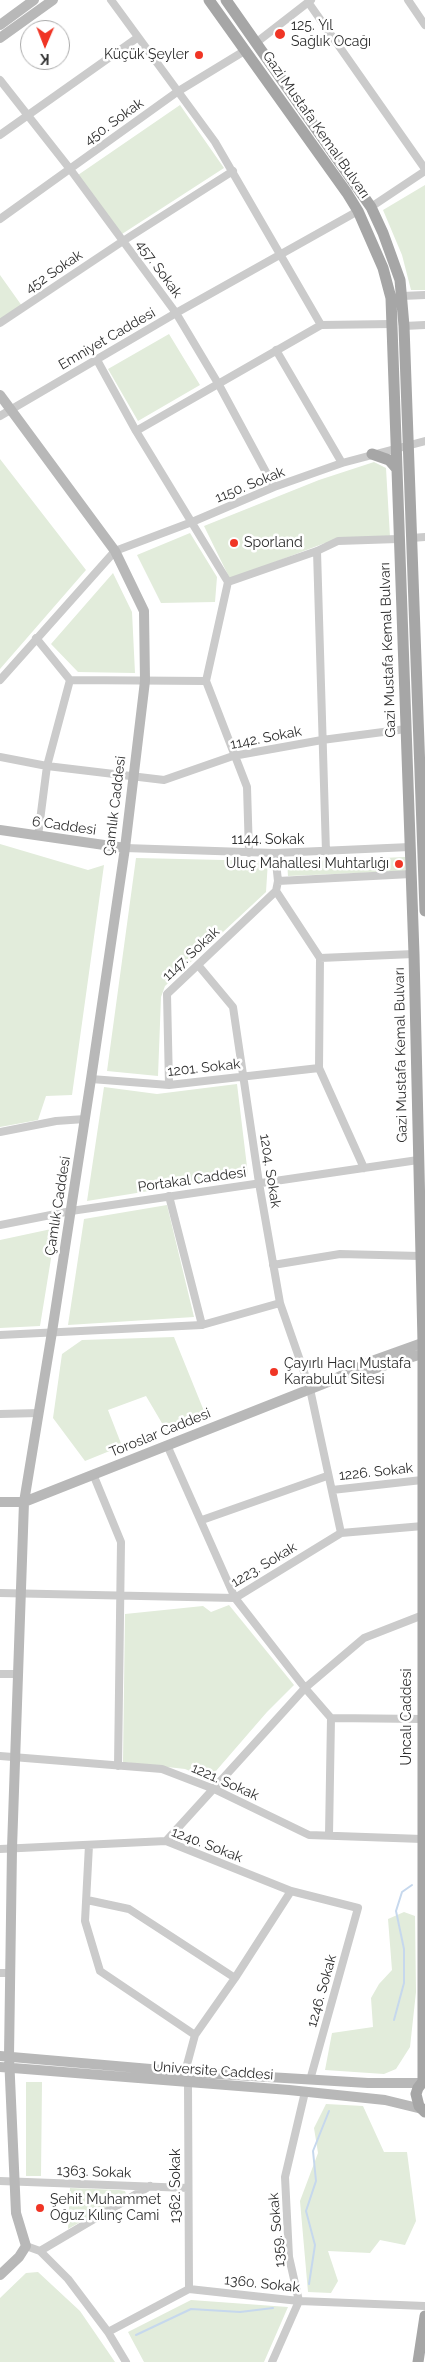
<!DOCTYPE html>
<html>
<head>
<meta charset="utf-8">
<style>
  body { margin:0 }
  #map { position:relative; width:425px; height:2362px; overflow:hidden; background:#fff; font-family:Raleway,sans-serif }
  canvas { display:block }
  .north { position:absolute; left:20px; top:20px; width:50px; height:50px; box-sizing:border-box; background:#fff; border:1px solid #ababab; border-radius:50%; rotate:181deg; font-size:14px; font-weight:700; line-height:20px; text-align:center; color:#2e2e2e }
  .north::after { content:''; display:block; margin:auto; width:18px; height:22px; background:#f03525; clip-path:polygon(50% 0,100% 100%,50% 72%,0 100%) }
</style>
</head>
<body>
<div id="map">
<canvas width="425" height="2362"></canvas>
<div class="north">K</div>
</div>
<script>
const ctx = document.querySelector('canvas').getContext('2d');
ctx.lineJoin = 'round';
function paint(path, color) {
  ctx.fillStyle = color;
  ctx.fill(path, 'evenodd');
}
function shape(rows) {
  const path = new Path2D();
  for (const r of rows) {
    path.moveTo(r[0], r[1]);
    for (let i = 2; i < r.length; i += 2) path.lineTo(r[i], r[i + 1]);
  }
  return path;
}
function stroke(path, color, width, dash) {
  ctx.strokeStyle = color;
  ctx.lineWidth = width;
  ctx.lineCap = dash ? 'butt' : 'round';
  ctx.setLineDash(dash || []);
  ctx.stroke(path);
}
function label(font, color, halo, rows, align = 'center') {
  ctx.font = font + ' Raleway,sans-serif';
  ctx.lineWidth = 5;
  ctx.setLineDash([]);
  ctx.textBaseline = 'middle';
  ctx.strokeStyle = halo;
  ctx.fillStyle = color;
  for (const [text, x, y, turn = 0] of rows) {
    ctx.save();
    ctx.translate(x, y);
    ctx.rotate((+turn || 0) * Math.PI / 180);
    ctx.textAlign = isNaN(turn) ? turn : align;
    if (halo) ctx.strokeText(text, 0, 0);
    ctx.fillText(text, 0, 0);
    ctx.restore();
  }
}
paint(shape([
  [180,105,224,168,122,234,78,175],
  [425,185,425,290,411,290,402,255,383,210],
  [0,275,22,306,0,321],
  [169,334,200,385,138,421,108,369],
  [0,459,86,570,0,669],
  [374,462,386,468,390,537,325,543,230,579,204,526,319,480],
  [190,533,217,577,215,602,161,603,137,555],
  [113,573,132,612,135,673,78,672,51,644],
  [0,844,88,870,104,865,72,1095,46,1096,38,1120,0,1127],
  [405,857,405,871,288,876,287,862],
  [136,858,268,861,266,892,165,986,161,997,158,1076,107,1071],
  [237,1084,248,1175,87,1201,104,1087,157,1094],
  [167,1205,194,1317,68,1325,84,1219],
  [56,1228,40,1326,0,1328,0,1240],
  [174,1337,206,1416,166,1430,146,1396,108,1410,122,1446,85,1461,53,1418,62,1354,82,1340],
  [229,1605,294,1685,267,1712,209,1779,185,1769,123,1762,125,1614,203,1606,211,1612],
  [404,1912,415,1916,416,1992,410,2047,396,2069,384,2074,325,2070,332,2033,373,2027,371,1998,379,1984,392,1970,388,1919],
  [26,2082,42,2082,41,2176,26,2176],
  [326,2104,363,2106,384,2152,407,2152,416,2221,405,2245,380,2240,370,2253,328,2251,338,2281,331,2293,308,2292,300,2201,318,2153,314,2128],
  [70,2188,119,2190,125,2191,126,2194,125,2197,68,2229],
  [38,2272,80,2311,115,2362,0,2362,0,2298,26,2273],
  [191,2300,288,2307,264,2362,144,2362,128,2332]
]), '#e2ecdb');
stroke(shape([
  [394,2020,404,1983,404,1949,396,1911,402,1892,412,1885],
  [309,2284,315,2245,306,2211,316,2181,313,2151,329,2111],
  [136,2335,191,2309,240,2312,273,2308]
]), '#c6d8ed', 2);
stroke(shape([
  [111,0,215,142,321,325],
  [408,0,425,25],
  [308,2,425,169],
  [257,42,311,0],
  [0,80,70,169,176,313,219,385,274,487],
  [0,135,137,38],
  [371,207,425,171],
  [0,219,177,92,246,50],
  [402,296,425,295],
  [0,323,123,241,233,171],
  [404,326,425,325],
  [276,350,342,463],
  [97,360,136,431,228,582,206,681,247,787,249,853],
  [0,416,176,313,358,211],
  [136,431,321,325,392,324],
  [411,538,425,537],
  [317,551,326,852],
  [228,582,317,551,338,541,398,539],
  [36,638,70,680,206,681],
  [0,680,115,551,192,522,274,487,342,463,425,441],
  [0,757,47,766,164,780,233,756,322,740,406,729],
  [38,836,47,766,70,680],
  [125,848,275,853,410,847],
  [275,853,278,881,276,891,320,958,414,954],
  [278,881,411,874],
  [320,958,319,1068,364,1168],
  [198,965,233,1007,259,1183,280,1303,310,1389,341,1533],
  [91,1079,169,1085,319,1068],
  [169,1085,167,994,276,891],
  [0,1132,56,1121,85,1119],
  [169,1196,202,1325],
  [0,1225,71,1211,418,1160],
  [273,1265,340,1254,420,1256],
  [0,1335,202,1325,280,1303],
  [0,1414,39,1413],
  [167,1445,235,1598,305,1688,331,1718,422,1719],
  [93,1474,121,1542,118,1766],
  [332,1490,422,1480],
  [202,1520,327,1476],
  [0,1593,235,1598,341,1533,423,1526],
  [0,1674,18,1674],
  [0,1756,162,1769,214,1789,309,1835,422,1839],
  [329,1835,331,1718],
  [166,1841,305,1688,364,1638,423,1615],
  [89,1845,85,1921,100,1971,195,2035],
  [0,1849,166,1841,291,1891,358,1908,310,2080],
  [87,1900,129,1909,235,1978],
  [0,1973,9,1973],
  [185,2072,195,2035,235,1978,291,1891],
  [188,2083,189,2289],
  [0,2181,188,2188],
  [26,2246,40,2251,68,2279,108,2332,126,2362],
  [40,2251,150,2186],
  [108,2332,189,2289,299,2301,425,2306],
  [272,2362,299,2301,289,2257,285,2177,305,2092]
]), '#cbcbcb', 8);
stroke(shape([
  [0,25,34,0],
  [0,38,53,0],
  [0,395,115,551,144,611,145,681,125,848,91,1079,52,1332,24,1502,12,1848,9,2056,16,2213,26,2246,19,2257,0,2275],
  [0,830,125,848],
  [354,1375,425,1353],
  [0,1502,24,1502,328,1382,372,1361,425,1342],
  [0,2056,185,2072,368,2083,421,2083],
  [0,2067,289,2090,385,2100,422,2109]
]), '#b8b8b8', 10);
stroke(shape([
  [209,0,347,193,358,211,383,268,391,298,414,954,423,1342,423,2081],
  [226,0,371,207,383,233,400,280,404,326,425,911],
  [372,454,389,460,396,468],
  [425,2079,418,2088,416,2094,419,2106,425,2112],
  [418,2362,425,2316]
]), '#a6a6a6', 11);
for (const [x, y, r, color] of [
  [280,34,6,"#f03525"],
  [199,55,5,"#f03525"],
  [234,543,5,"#f03525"],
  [399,864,5,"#f03525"],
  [274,1372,5,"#f03525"],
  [40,2208,5,"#f03525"]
]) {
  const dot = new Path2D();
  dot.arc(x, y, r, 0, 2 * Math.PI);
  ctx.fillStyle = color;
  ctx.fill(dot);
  stroke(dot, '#fff', 2);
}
label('14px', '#2e2e2e', '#fff', [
  ["125. Yıl",291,26],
  ["Sağlık Ocağı",291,42],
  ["Küçük Şeyler",189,55,"right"],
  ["Sporland",244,543],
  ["Uluç Mahallesi Muhtarlığı",389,864,"right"],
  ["Çayırlı Hacı Mustafa",284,1364],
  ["Karabulut Sitesi",284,1380],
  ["Şehit Muhammet",50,2200],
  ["Oğuz Kılınç Cami",50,2216]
], 'left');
label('14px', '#2e2e2e', '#fff', [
  ["450. Sokak",114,122,-36],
  ["Gazi Mustafa Kemal Bulvarı",316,125,55],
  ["457. Sokak",159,269,54],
  ["452 Sokak",54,272,-34],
  ["Emniyet Caddesi",107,339,-30],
  ["1150. Sokak",250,485,-22],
  ["Gazi Mustafa Kemal Bulvarı",388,650,-92],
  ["1142. Sokak",266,738,-11],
  ["Çamlık Caddesi",115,806,-83],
  ["6 Caddesi",64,826,8],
  ["1144. Sokak",268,840],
  ["1147. Sokak",191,954,-43],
  ["Gazi Mustafa Kemal Bulvarı",401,1055,-91],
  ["1201. Sokak",204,1068,-6],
  ["1204. Sokak",270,1171,81],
  ["Portakal Caddesi",192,1180,-8],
  ["Çamlık Caddesi",58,1206,-81],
  ["Toroslar Caddesi",160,1433,-22],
  ["1226. Sokak",376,1472,-6],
  ["1223. Sokak",264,1565,-31],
  ["Uncalı Caddesi",407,1717,-90],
  ["1221. Sokak",225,1782,24],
  ["1240. Sokak",207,1845,21],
  ["1246. Sokak",322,1991,-74],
  ["Universite Caddesi",213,2071,4],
  ["1363. Sokak",94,2172,2],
  ["1362. Sokak",176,2186,-90],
  ["1359. Sokak",277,2230,-95],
  ["1360. Sokak",262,2284,6]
]);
</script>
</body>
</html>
